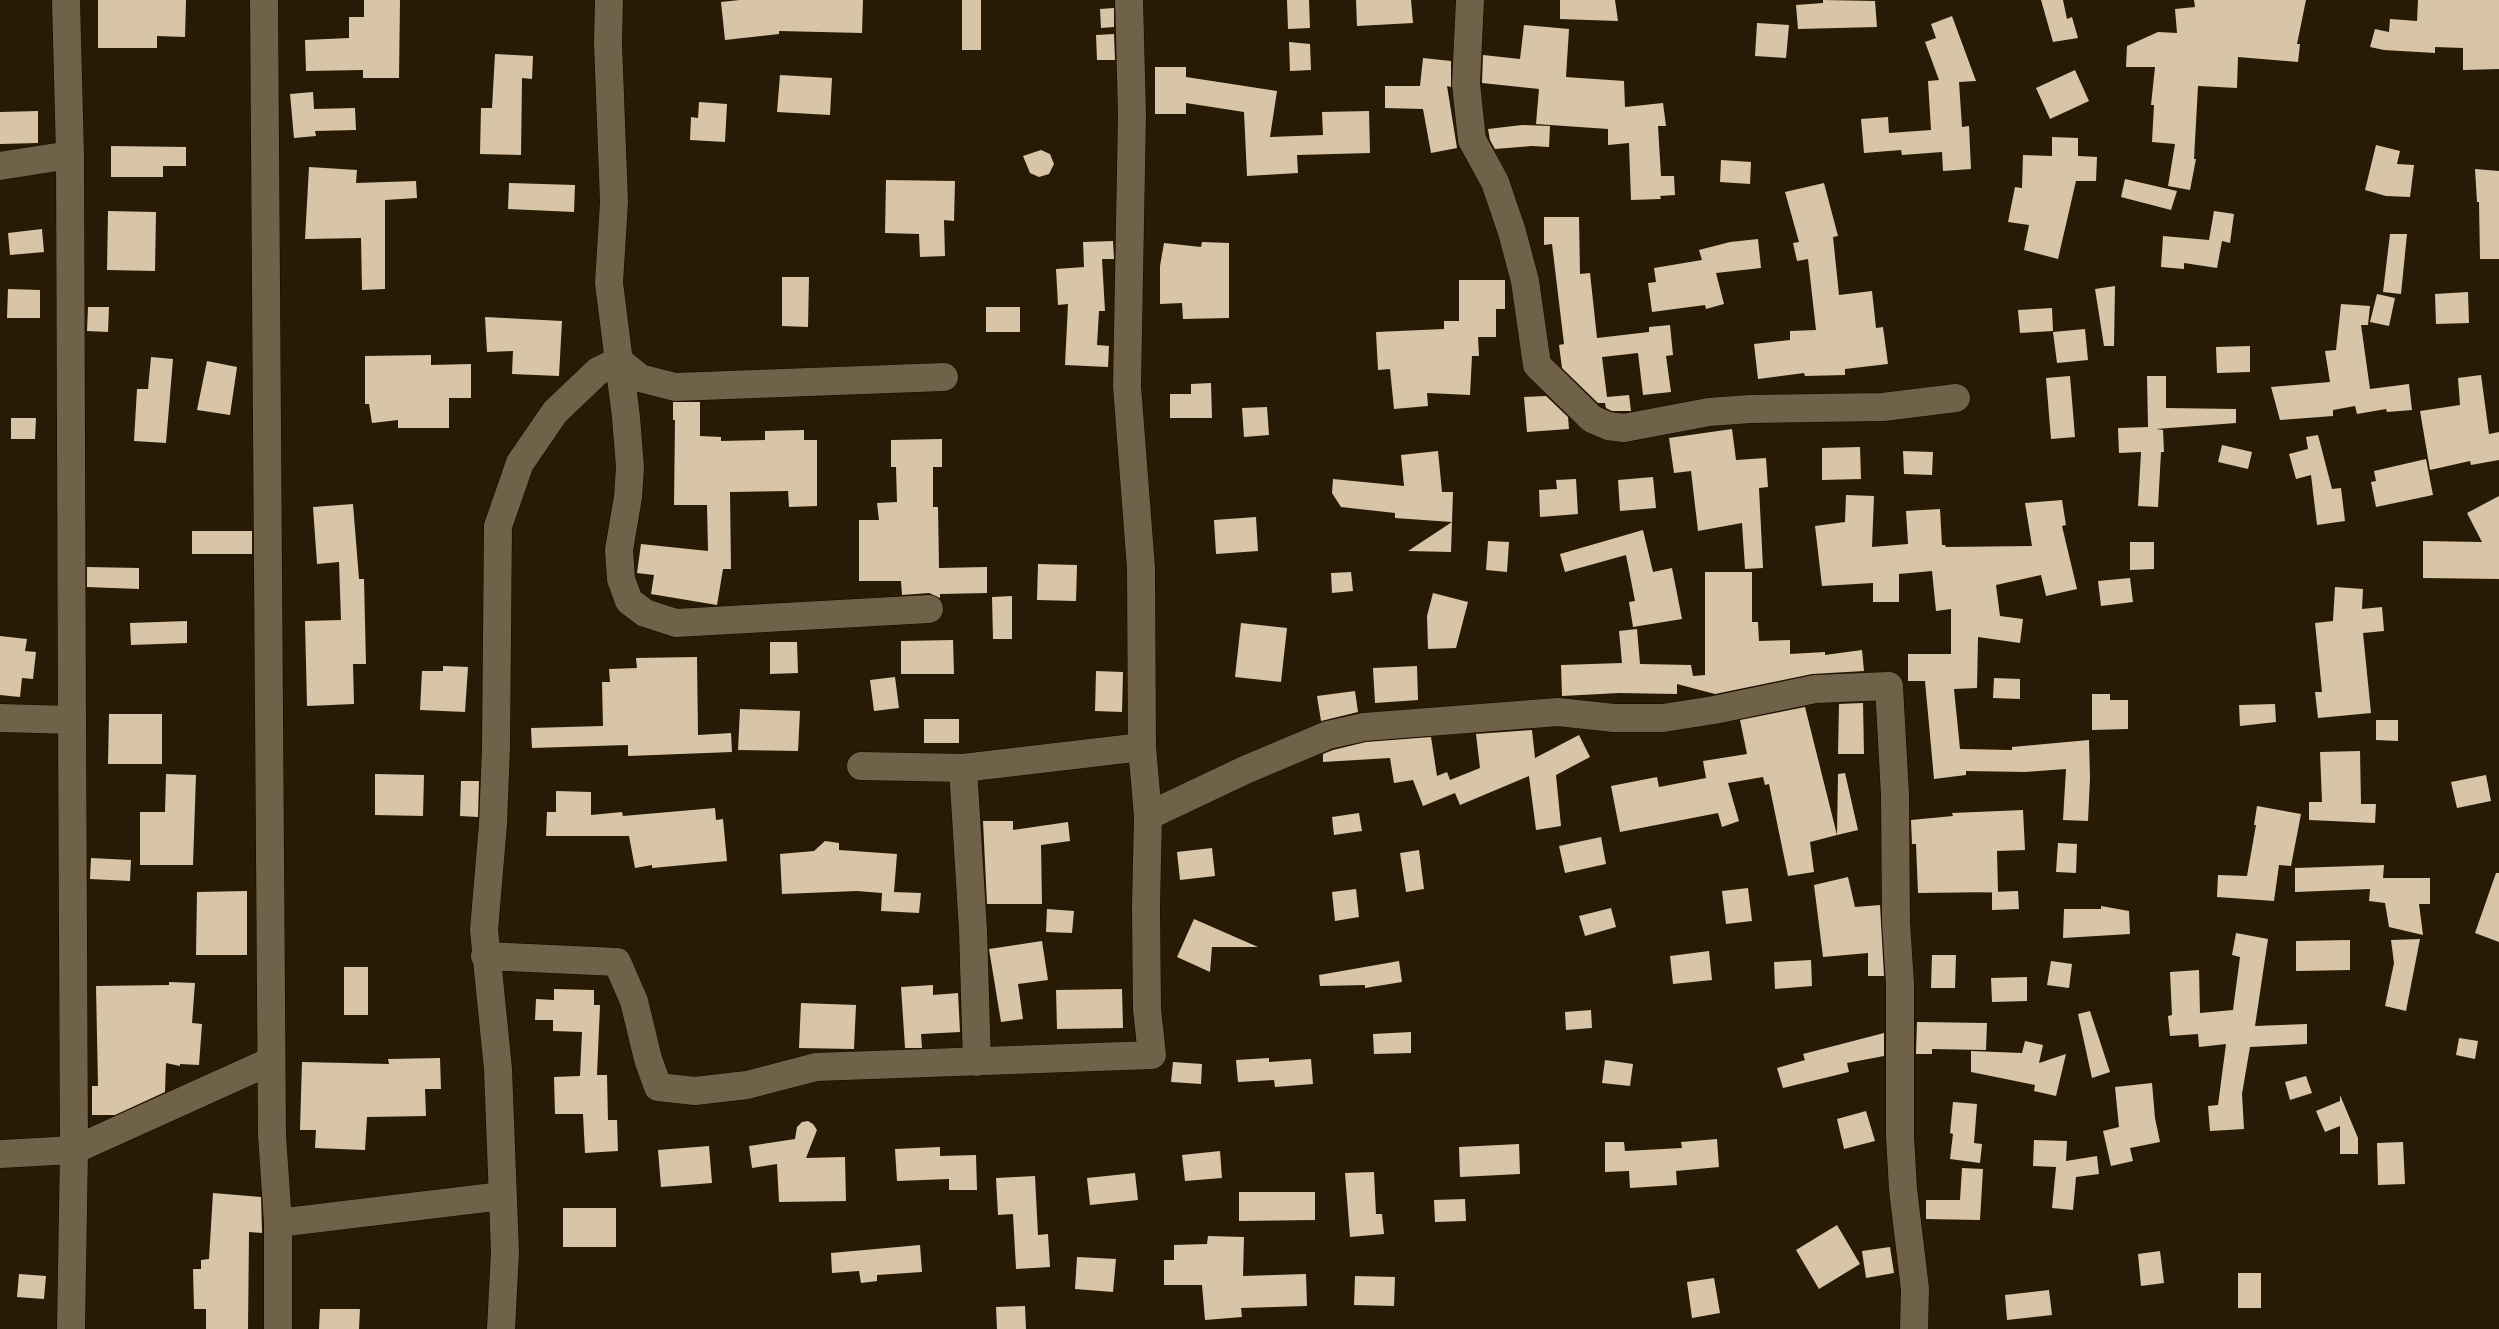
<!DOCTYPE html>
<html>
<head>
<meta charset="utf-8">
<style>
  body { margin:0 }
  canvas { display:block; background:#281b05 }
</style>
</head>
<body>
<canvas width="2499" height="1329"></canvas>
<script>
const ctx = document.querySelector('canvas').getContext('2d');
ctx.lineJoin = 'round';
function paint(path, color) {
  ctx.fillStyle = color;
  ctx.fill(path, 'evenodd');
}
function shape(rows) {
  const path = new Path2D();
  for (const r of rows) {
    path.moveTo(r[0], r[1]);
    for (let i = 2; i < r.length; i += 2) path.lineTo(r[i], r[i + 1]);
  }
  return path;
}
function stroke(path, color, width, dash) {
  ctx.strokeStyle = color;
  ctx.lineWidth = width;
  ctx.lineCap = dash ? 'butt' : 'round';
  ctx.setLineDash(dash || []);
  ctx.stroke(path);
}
paint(shape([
  [98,0,186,0,185,37,157,36,157,48,98,48],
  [364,0,400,0,399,78,363,78,363,70,306,71,305,40,349,38,349,17,364,17],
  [740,0,863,0,862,33,779,31,779,34,725,40,721,2],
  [962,0,981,0,981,50,962,50],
  [1287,0,1309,0,1310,28,1288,29],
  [1356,0,1411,0,1413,23,1357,26],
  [1560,0,1615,0,1618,21,1560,19],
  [1823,0,1875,1,1877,27,1798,29,1796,5,1823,3],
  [2041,0,2063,0,2067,19,2072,17,2078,38,2053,42],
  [2194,0,2306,0,2297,44,2300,44,2298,62,2238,57,2237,88,2198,86,2194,159,2196,159,2190,190,2168,186,2175,144,2152,142,2154,105,2151,105,2155,67,2126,67,2127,46,2158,32,2177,33,2175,9,2195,7],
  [2418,0,2499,0,2499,69,2463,70,2463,48,2435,47,2435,53,2384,50,2370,47,2375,29,2389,32,2390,19,2417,21],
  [1114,8,1114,27,1101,28,1100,9],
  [1952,16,1976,81,1959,82,1962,127,1969,126,1971,169,1943,171,1942,152,1902,155,1901,150,1864,153,1861,119,1888,117,1889,133,1931,130,1928,81,1939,80,1925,42,1936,38,1931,24],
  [1757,23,1789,25,1786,58,1755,56],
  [1524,25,1569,29,1566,77,1624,81,1625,107,1663,103,1666,126,1658,126,1661,176,1674,176,1675,195,1660,196,1661,199,1631,200,1629,143,1608,145,1608,129,1536,124,1539,89,1482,83,1483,55,1520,59],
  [1114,34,1115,60,1097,60,1096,35],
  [1289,42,1310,44,1311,70,1290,71],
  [495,54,533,56,532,79,522,78,521,155,480,154,481,108,492,108],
  [1423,58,1451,61,1451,87,1447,86,1457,148,1431,153,1423,109,1385,108,1385,86,1420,86],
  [1155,67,1186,67,1186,77,1277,91,1270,137,1323,135,1322,112,1369,111,1370,153,1297,155,1298,173,1247,176,1244,112,1186,103,1186,114,1155,114],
  [2075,70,2089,101,2050,119,2036,88],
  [780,75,832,78,830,115,777,112],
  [313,92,314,109,355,108,356,130,315,131,316,136,294,138,290,94],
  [699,102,727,104,725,142,690,140,691,117,698,118],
  [38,111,38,143,0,144,0,112],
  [1522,125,1550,126,1549,147,1532,146,1495,149,1490,140,1488,129],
  [2052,137,2078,138,2078,156,2097,157,2096,181,2076,181,2058,259,2024,250,2029,225,2008,222,2015,187,2022,188,2023,155,2052,156],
  [2376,145,2400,151,2397,164,2414,165,2410,197,2386,196,2365,190],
  [111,146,186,147,186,166,163,166,163,177,111,177],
  [1041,150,1050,154,1054,164,1049,174,1039,177,1030,173,1023,156],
  [1721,160,1751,162,1750,184,1720,182],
  [309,167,357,170,356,183,416,181,417,198,385,200,385,289,362,290,361,238,305,239],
  [2475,169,2499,171,2499,259,2480,259,2479,202,2477,202],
  [2125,179,2177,191,2171,210,2121,197],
  [886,180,955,181,954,221,944,220,945,256,920,257,919,234,885,233],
  [509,183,575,185,574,212,508,209],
  [1824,183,1838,236,1833,237,1839,295,1872,291,1876,328,1883,327,1888,364,1845,369,1845,375,1805,376,1804,373,1758,379,1754,344,1790,340,1790,331,1816,330,1808,259,1797,261,1793,243,1799,242,1785,192],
  [108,211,156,212,155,271,107,270],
  [2214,211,2234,214,2230,243,2222,241,2217,268,2184,263,2184,269,2161,267,2163,236,2209,240],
  [1544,217,1579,217,1580,274,1590,273,1597,338,1649,332,1649,327,1670,325,1673,355,1666,356,1671,392,1643,395,1638,353,1602,357,1607,397,1629,395,1631,411,1612,411,1606,408,1605,403,1598,403,1562,368,1559,345,1564,344,1552,244,1544,245],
  [42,229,44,252,10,255,8,233],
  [2390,234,2407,234,2401,294,2383,292],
  [1758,239,1761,268,1716,273,1724,304,1706,309,1705,305,1652,312,1648,283,1656,282,1654,268,1702,260,1699,250,1730,242],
  [1113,241,1114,259,1102,259,1105,311,1099,311,1097,345,1109,346,1108,367,1065,365,1068,304,1058,305,1056,269,1084,267,1083,242],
  [1202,242,1229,243,1229,318,1183,319,1182,303,1160,304,1160,266,1164,243,1201,247],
  [782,277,809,277,808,327,782,326],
  [1459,280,1505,280,1505,309,1496,309,1496,337,1478,337,1479,356,1472,356,1470,395,1427,393,1428,406,1394,409,1390,369,1378,370,1376,332,1444,329,1444,321,1459,321],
  [2115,286,2114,346,2104,346,2095,289],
  [8,289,40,290,40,318,7,318],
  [2468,292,2469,323,2436,324,2435,294],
  [2377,294,2395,298,2389,326,2370,322],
  [2341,304,2370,306,2368,325,2361,325,2370,389,2409,384,2412,410,2387,412,2386,409,2357,414,2355,406,2333,410,2333,416,2280,420,2271,387,2330,382,2325,351,2336,350],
  [88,307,109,307,108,332,87,331],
  [986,307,1020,307,1020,332,986,332],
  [2052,308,2053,331,2020,333,2018,310],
  [485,317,562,321,559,376,512,374,513,351,487,352],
  [2085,329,2088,360,2057,363,2053,332],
  [2250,346,2250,372,2217,373,2216,347],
  [431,355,431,365,471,364,471,398,449,398,449,428,398,428,398,420,372,423,369,404,365,404,365,356],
  [151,357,173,359,166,443,134,441,137,389,148,389],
  [207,361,237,367,230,415,197,410],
  [2481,375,2489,434,2499,432,2499,460,2471,465,2470,461,2430,470,2420,411,2460,405,2458,378],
  [2070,376,2075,437,2051,439,2046,378],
  [2147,376,2166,376,2166,408,2236,409,2236,423,2156,429,2163,430,2164,452,2161,452,2158,507,2138,506,2141,452,2119,453,2118,428,2148,427],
  [1211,383,1212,418,1170,418,1170,394,1191,394,1191,384],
  [1546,396,1568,417,1569,429,1527,432,1524,397],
  [673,402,700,402,700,436,721,437,721,441,765,440,765,431,804,430,804,440,817,440,817,506,789,507,788,491,730,492,731,569,723,569,717,605,651,594,654,575,637,573,641,544,708,551,707,505,674,505,675,420,673,420],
  [1267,407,1269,435,1244,437,1242,408],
  [11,418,36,418,35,439,11,439],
  [1732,429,1736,460,1766,458,1768,487,1759,488,1763,568,1745,569,1742,523,1698,531,1691,471,1674,473,1669,438],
  [2318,435,2332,489,2341,488,2345,521,2317,525,2311,475,2296,479,2289,454,2308,449,2306,437],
  [942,439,942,467,933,467,933,507,938,507,939,568,987,567,987,593,940,594,940,598,929,593,902,595,901,581,859,581,859,520,879,520,877,503,897,502,896,467,891,467,891,440],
  [2222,445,2252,452,2248,469,2218,462],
  [1860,447,1861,479,1822,480,1822,448],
  [1438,451,1442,492,1453,492,1451,552,1408,551,1452,522,1395,518,1395,513,1341,507,1332,493,1333,479,1404,486,1401,455],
  [1903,451,1933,452,1932,475,1904,474],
  [2426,459,2433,495,2376,507,2371,482,2376,481,2374,471],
  [1653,477,1656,508,1620,511,1618,480],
  [1576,479,1578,514,1540,517,1539,490,1557,489,1556,480],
  [1846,495,1874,496,1872,547,1908,544,1906,511,1940,509,1942,545,1945,545,1946,547,2032,546,2025,503,2062,500,2066,525,2062,526,2077,589,2046,596,2041,575,1996,585,2000,616,2023,619,2020,643,1978,637,1977,688,1954,689,1960,749,2012,750,2012,747,2089,740,2090,778,2088,821,2063,820,2066,769,2025,772,1966,771,1966,775,1934,779,1925,681,1908,681,1908,654,1951,654,1951,609,1936,611,1932,571,1899,574,1899,602,1873,602,1873,583,1822,586,1815,526,1845,522],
  [2499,496,2499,579,2423,578,2423,541,2482,542,2467,513],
  [353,504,359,579,364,579,366,664,353,664,354,704,307,706,305,621,341,620,339,562,317,564,313,507],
  [1256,517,1258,551,1216,554,1214,520],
  [1643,530,1653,572,1672,568,1682,619,1633,627,1629,602,1635,601,1626,555,1565,572,1560,554],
  [192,531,252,531,252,554,192,554],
  [1488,541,1509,542,1507,572,1486,570],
  [2130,542,2154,542,2154,569,2130,570],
  [1038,564,1077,565,1076,601,1037,600],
  [87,567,139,568,139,589,87,587],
  [1351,572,1353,591,1332,593,1331,573],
  [1705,572,1752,572,1752,622,1758,622,1759,641,1790,640,1790,654,1825,652,1825,655,1862,650,1864,671,1812,674,1715,694,1677,684,1677,694,1619,693,1562,696,1561,665,1622,663,1619,631,1637,629,1640,664,1691,665,1693,676,1705,675],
  [2130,578,2133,602,2101,606,2098,581],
  [2335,587,2363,589,2362,609,2382,607,2384,631,2363,633,2371,713,2318,718,2315,692,2322,692,2315,623,2333,621],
  [1433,593,1468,602,1456,648,1428,649,1427,616],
  [1012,596,1012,639,993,639,992,597],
  [187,621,187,643,131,645,130,623],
  [1241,623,1287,628,1281,682,1235,677],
  [0,636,27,639,25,651,36,652,33,679,22,678,20,697,0,695],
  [953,640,954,674,901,674,901,641],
  [770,642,797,642,798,673,770,674],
  [697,657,698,735,731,733,732,752,628,756,628,745,532,748,531,728,603,726,602,682,610,682,609,669,637,668,636,658],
  [443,666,468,667,465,712,420,710,422,671,443,671],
  [1417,666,1418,700,1375,703,1373,668],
  [1096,671,1123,672,1122,712,1095,711],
  [895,677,899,708,874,711,870,680],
  [1994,678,2020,679,2020,699,1993,698],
  [1355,691,1358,712,1321,721,1317,696],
  [2092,694,2110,694,2110,700,2128,700,2128,729,2092,730],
  [1863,703,1864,754,1838,754,1839,704],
  [2275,704,2276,722,2240,726,2239,705],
  [1805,707,1837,835,1810,842,1814,872,1788,876,1769,784,1765,785,1763,777,1728,783,1739,821,1722,827,1718,813,1620,832,1611,786,1657,777,1659,787,1706,778,1703,761,1747,754,1740,720],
  [740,709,800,711,798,751,738,750],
  [109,714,162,714,162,764,108,764],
  [924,719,959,719,959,743,924,743],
  [2376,720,2398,720,2398,741,2376,740],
  [1532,730,1535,758,1579,735,1590,757,1556,775,1561,826,1536,830,1529,776,1460,805,1455,793,1423,806,1413,780,1394,783,1390,758,1323,762,1323,754,1333,750,1366,742,1431,737,1437,776,1447,772,1450,780,1480,768,1476,734],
  [2360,751,2361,804,2376,804,2375,823,2309,820,2309,802,2322,802,2320,752],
  [1845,773,1858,830,1837,835,1838,774],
  [166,774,196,775,193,865,140,865,140,812,165,812],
  [375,774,424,775,423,816,375,815],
  [2486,775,2491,801,2457,808,2451,782],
  [461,781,479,781,478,817,460,816],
  [556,791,591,792,591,815,622,812,623,816,715,808,716,820,723,819,727,861,652,868,652,865,635,868,629,836,546,836,547,812,556,812],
  [2257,806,2301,814,2291,866,2279,865,2274,901,2217,897,2218,875,2247,876,2256,825,2254,825],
  [2023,810,2025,850,1997,851,1998,892,1918,893,1916,844,1912,844,1911,820,1953,816,1952,813],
  [1359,813,1362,831,1334,835,1332,817],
  [983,821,1013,821,1013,830,1068,822,1070,841,1041,845,1042,904,987,904],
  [1601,837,1606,864,1565,873,1559,846],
  [825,841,839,843,839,850,897,854,894,892,921,893,919,913,881,911,882,893,857,891,782,894,780,854,814,851],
  [2058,843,2077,844,2076,873,2056,872],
  [1212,848,1215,876,1180,880,1177,852],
  [1419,850,1424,889,1406,892,1400,853],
  [91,858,131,860,130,881,90,879],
  [2384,865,2383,878,2430,878,2430,904,2419,904,2423,935,2389,927,2385,903,2369,901,2370,889,2295,892,2295,868],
  [2496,873,2499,873,2499,942,2475,933],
  [1848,877,1855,907,1880,905,1884,976,1868,976,1868,953,1823,957,1814,885],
  [1748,888,1752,921,1726,924,1722,891],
  [1356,889,1359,917,1335,921,1332,892],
  [247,891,247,955,196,955,197,892],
  [2018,891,2019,909,1992,910,1992,892],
  [2101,906,2129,911,2130,934,2063,938,2064,909,2101,909],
  [1611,908,1616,927,1585,936,1579,916],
  [1047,909,1074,911,1072,933,1046,932],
  [1194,919,1258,947,1212,947,1210,972,1177,957],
  [2236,933,2268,939,2255,1026,2307,1024,2307,1044,2250,1047,2242,1094,2244,1129,2210,1131,2208,1106,2218,1105,2226,1044,2199,1047,2198,1034,2170,1036,2168,1016,2172,1015,2170,972,2199,970,2200,1013,2233,1010,2240,957,2232,955],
  [2420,939,2406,1011,2385,1006,2394,963,2391,940],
  [2350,940,2350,970,2296,971,2296,941],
  [1042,941,1048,980,1018,984,1023,1019,1001,1022,989,949],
  [1709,951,1712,980,1673,984,1670,956],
  [1932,955,1956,955,1955,988,1931,988],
  [1811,960,1812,986,1775,989,1774,962],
  [1399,961,1402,982,1365,988,1365,985,1320,986,1319,975],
  [2051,961,2072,964,2069,988,2047,985],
  [344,967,368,967,368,1015,344,1015],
  [2027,977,2027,1001,1992,1002,1991,978],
  [169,982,195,983,192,1023,202,1024,199,1065,180,1064,180,1066,166,1063,165,1092,115,1115,92,1115,92,1086,98,1086,96,986,169,985],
  [933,985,933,995,958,993,960,1032,921,1034,922,1048,905,1048,901,987],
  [554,989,594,990,594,1005,600,1005,597,1075,607,1075,608,1120,617,1120,618,1151,585,1153,583,1114,555,1114,554,1077,580,1076,582,1032,553,1031,553,1020,535,1020,536,999,554,1000],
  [1122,989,1123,1028,1057,1029,1056,990],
  [801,1003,856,1005,854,1049,799,1048],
  [1591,1010,1592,1028,1566,1030,1565,1012],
  [2090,1011,2110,1072,2092,1078,2078,1014],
  [1917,1022,1987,1023,1986,1050,1932,1049,1932,1054,1916,1054],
  [1411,1032,1411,1053,1374,1054,1373,1034],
  [1884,1033,1884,1056,1847,1063,1849,1072,1783,1088,1777,1068,1805,1060,1803,1054],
  [2459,1038,2478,1041,2475,1059,2456,1055],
  [2025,1041,2043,1045,2039,1063,2066,1054,2056,1096,2034,1091,2035,1085,1971,1072,1971,1051,2022,1053],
  [440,1058,441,1089,425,1089,426,1116,367,1117,365,1150,315,1148,316,1130,300,1130,302,1062,389,1064,388,1059],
  [1269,1058,1269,1062,1311,1059,1313,1084,1275,1087,1274,1080,1238,1082,1236,1060],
  [1605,1060,1633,1064,1630,1086,1602,1083],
  [1173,1062,1202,1064,1201,1084,1171,1082],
  [2306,1076,2312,1093,2290,1100,2285,1082],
  [2152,1083,2155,1118,2160,1142,2130,1148,2133,1161,2111,1166,2103,1131,2119,1127,2115,1087],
  [2340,1095,2358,1138,2358,1154,2340,1154,2340,1126,2325,1132,2316,1111,2340,1101],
  [1953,1102,1977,1104,1974,1143,1982,1144,1980,1163,1950,1159,1953,1134,1950,1133],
  [1866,1111,1875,1141,1844,1149,1837,1119],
  [808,1121,813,1124,817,1130,806,1158,845,1157,846,1201,779,1202,777,1164,752,1168,749,1146,795,1139,797,1127,802,1122],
  [1717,1139,1719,1167,1676,1171,1677,1185,1630,1188,1629,1171,1605,1172,1605,1142,1624,1142,1625,1151,1682,1148,1681,1142],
  [2034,1140,2067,1141,2066,1161,2097,1156,2099,1174,2076,1177,2073,1210,2052,1208,2056,1167,2033,1166],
  [2403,1142,2405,1184,2378,1185,2377,1143],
  [1519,1144,1520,1174,1460,1177,1459,1147],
  [709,1146,712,1183,661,1187,658,1150],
  [940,1147,940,1156,976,1155,977,1190,949,1190,949,1179,897,1181,895,1149],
  [1220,1151,1222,1178,1185,1181,1182,1155],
  [1962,1168,1983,1169,1980,1220,1926,1219,1926,1200,1960,1200],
  [1374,1172,1376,1214,1382,1214,1384,1234,1350,1237,1345,1173],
  [1135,1173,1138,1200,1090,1205,1087,1178],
  [1035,1176,1038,1235,1048,1234,1050,1267,1016,1269,1013,1214,998,1215,996,1178],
  [1239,1192,1315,1192,1315,1220,1239,1221],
  [213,1193,261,1197,262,1233,249,1232,248,1329,206,1329,206,1309,194,1309,193,1269,201,1269,201,1260,209,1259],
  [1465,1199,1466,1221,1435,1222,1434,1200],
  [563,1208,616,1208,616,1247,563,1247],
  [1837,1225,1860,1264,1819,1289,1796,1250],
  [1208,1236,1244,1237,1243,1276,1306,1274,1307,1306,1241,1308,1242,1317,1205,1320,1202,1285,1164,1285,1164,1260,1174,1260,1174,1245,1207,1244],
  [920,1245,922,1272,877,1275,877,1281,861,1283,859,1271,832,1273,831,1253],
  [1890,1247,1894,1273,1866,1278,1862,1251],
  [2160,1251,2164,1283,2141,1286,2138,1254],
  [1077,1257,1116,1259,1113,1292,1075,1289],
  [2238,1273,2261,1273,2261,1308,2238,1308],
  [19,1274,46,1276,44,1299,17,1297],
  [1355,1276,1395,1277,1394,1306,1354,1305],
  [1714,1278,1720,1313,1692,1318,1687,1282],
  [2049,1290,2052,1315,2007,1320,2005,1295],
  [1025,1306,1026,1329,997,1329,996,1307],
  [320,1309,360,1309,359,1329,319,1329]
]), '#d8c4a6');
const minor = shape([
  [66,0,70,155,72,720,74,1150,71,1329],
  [264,0,272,1135,278,1223],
  [609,0,608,43,614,202,609,283,626,417,630,467,628,497,619,550,621,579,629,601,645,613,676,623,929,609],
  [1470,0,1466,84,1472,140,1495,182,1512,232,1525,281,1537,365,1592,419,1608,426,1624,428,1709,412,1750,409,1883,407,1956,398],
  [0,166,70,155],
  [0,718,72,720],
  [861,766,963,768,1142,747],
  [963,768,973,930,977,1062],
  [1148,816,1245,770,1328,735,1364,727,1558,712,1614,718,1663,718,1714,710,1815,689,1889,686,1895,795,1896,923,1900,984,1900,1136,1903,1189,1915,1289,1914,1329],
  [485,956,617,962,634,1001,648,1059,658,1087,695,1091,747,1085,816,1067,1152,1055,1147,1009,1146,907,1148,816,1142,747,1141,568,1127,386,1132,114,1129,0],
  [0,1154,74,1150,271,1061],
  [278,1329,278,1223,502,1196],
  [501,1329,505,1252,498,1069,484,930,493,824,496,747,498,526,520,463,555,412,598,371,619,361,640,378,675,387,944,377]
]);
stroke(minor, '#110600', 29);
stroke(minor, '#706149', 28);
</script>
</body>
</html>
